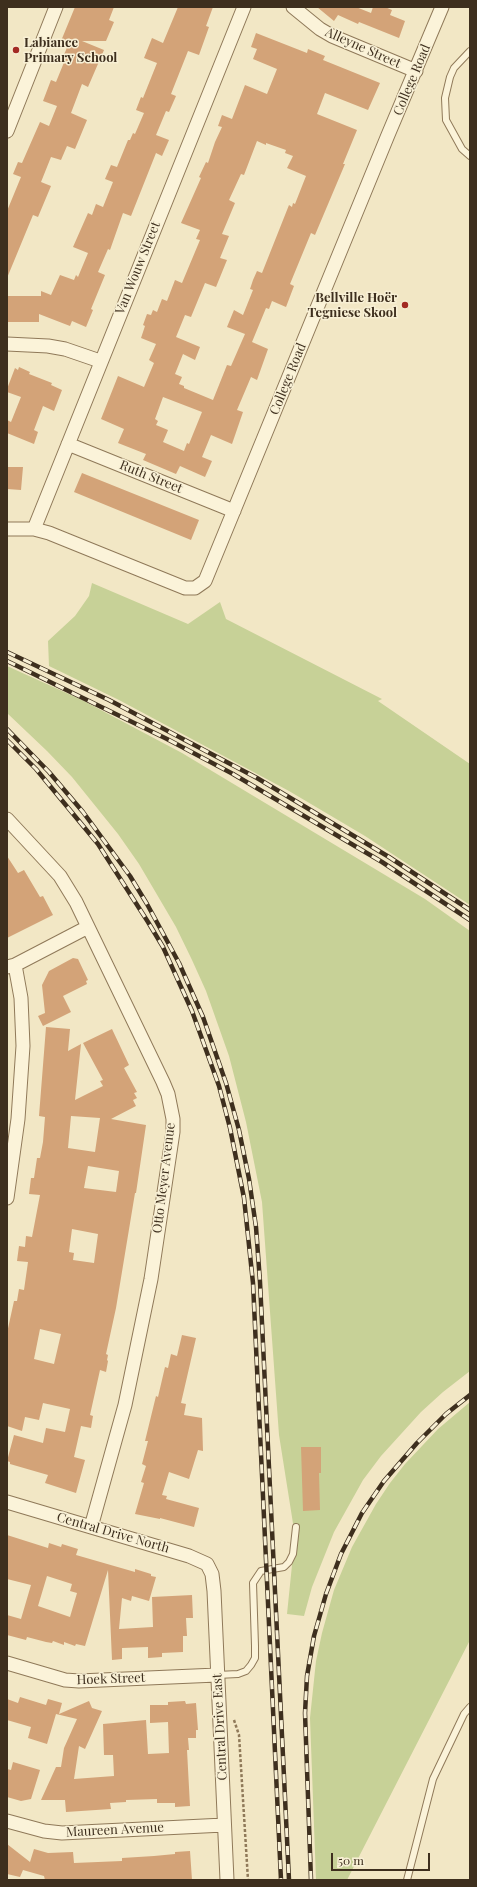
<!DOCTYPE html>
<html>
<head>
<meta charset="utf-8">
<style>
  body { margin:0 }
  #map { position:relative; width:477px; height:1887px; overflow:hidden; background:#f2e7c5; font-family:"Playfair Display",serif }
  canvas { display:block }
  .frame { position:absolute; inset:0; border:8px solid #3e2f1e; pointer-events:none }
  .scale { position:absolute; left:331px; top:1853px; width:99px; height:18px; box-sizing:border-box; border:2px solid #3e2f1e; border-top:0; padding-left:5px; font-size:12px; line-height:14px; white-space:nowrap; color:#3e2f1e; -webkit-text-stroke:3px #f8f0d5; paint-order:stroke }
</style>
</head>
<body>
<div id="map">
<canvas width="477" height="1887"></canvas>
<div class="frame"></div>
<div class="scale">50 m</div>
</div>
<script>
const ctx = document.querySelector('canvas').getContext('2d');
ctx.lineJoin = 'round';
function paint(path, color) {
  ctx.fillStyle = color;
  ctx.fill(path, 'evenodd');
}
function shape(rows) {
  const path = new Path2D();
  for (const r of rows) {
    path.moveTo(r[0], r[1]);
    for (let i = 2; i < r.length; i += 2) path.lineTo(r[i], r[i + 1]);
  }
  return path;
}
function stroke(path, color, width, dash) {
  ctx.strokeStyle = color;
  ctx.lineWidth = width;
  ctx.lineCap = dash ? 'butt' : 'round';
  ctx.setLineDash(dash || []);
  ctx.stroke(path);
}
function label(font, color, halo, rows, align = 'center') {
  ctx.font = font + ' "Playfair Display",serif';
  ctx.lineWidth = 3;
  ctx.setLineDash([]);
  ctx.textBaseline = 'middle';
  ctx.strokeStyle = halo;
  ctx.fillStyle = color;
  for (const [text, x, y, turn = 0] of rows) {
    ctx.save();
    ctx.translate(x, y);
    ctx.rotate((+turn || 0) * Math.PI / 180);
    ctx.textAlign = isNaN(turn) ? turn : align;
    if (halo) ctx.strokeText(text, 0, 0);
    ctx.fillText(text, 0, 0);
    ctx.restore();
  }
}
paint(shape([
  [92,583,188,624,220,602,226,619,382,699,378,701,470,764,470,905,365,836,289,791,119,700,49,666,48,641,75,616,89,596],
  [7,666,82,700,182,753,425,899,470,931,470,1371,443,1392,421,1412,381,1456,363,1480,334,1532,312,1587,304,1616,287,1614,295,1536,279,1435,262,1202,246,1122,229,1056,206,991,192,960,176,927,139,864,118,834,72,777,47,751,7,713],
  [470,1402,470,1640,347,1880,316,1880,310,1718,316,1661,322,1633,334,1590,352,1547,376,1504,390,1483,405,1464,438,1429]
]), '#c7d197');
paint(shape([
  [75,7,114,7,109,20,114,22,106,41,82,41,104,50,88,87,82,84,71,113,87,120,75,149,67,146,61,160,51,157,41,182,51,186,38,217,33,215,7,278,7,211,21,177,13,174,18,162,22,163,40,122,49,126,57,106,43,101,51,80,56,82,65,60,62,59,70,41,61,41],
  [178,7,213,7,206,26,209,27,199,55,188,51,171,94,176,96,169,112,166,111,156,135,169,140,162,156,156,153,131,216,123,213,110,250,108,249,98,272,105,275,91,309,93,310,86,327,72,321,70,326,39,314,39,322,7,322,7,296,41,296,41,291,51,295,60,275,74,280,76,275,78,277,88,253,73,247,88,213,92,215,96,204,103,207,113,182,105,179,111,165,117,167,128,140,130,140,133,133,135,134,144,113,136,110,141,97,143,98,157,63,144,58,152,38,163,43],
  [317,7,356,7,371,13,373,7,385,7,392,10,390,15,405,21,399,38,359,22,358,24,338,15,334,21],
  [256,33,307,53,308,49,325,56,323,60,380,83,368,110,325,93,317,114,357,130,343,164,345,164,315,235,311,233,290,284,294,286,286,307,272,301,269,309,266,308,252,342,268,349,257,380,251,377,237,410,243,412,232,444,211,435,202,457,212,461,205,477,180,466,176,474,143,460,146,454,118,443,124,429,101,419,118,376,144,387,154,363,149,360,156,344,141,338,145,326,143,325,147,314,151,315,153,310,157,312,162,299,167,301,175,280,182,283,200,240,196,239,200,230,181,223,201,178,199,177,206,162,208,163,215,142,222,127,218,126,222,115,232,119,245,85,267,94,277,69,253,59,257,49,251,47],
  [257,141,266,145,266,143,286,150,285,153,293,156,287,168,306,176,295,204,293,203,292,207,289,205,262,273,257,271,253,280,250,289,253,290,243,315,234,310,227,327,245,334,231,366,227,365,213,400,184,388,184,386,179,384,182,377,175,374,183,354,195,360,200,347,176,337,185,315,191,317,205,283,216,287,227,260,220,258,229,236,222,234,235,203,229,200,241,174,244,175],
  [163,397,202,412,189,444,187,443,184,451,163,442,168,430,156,425,158,421,155,419],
  [19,367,30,372,29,374,52,383,51,385,62,390,54,411,43,406,34,430,38,432,34,444,7,433,7,420,11,422,21,397,7,392,7,389,15,368,18,370],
  [7,467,23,467,21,490,7,489],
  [82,473,199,520,191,540,74,492],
  [7,856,18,873,24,870,40,897,43,896,53,915,7,938],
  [73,958,78,959,88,980,86,981,87,984,63,996,71,1012,43,1026,38,1016,45,1013,42,985,49,971],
  [46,1027,70,1029,68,1051,81,1044,75,1100,103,1086,100,1081,103,1080,83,1043,112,1029,129,1065,124,1068,137,1092,134,1093,137,1098,133,1100,136,1106,111,1119,146,1125,136,1193,135,1193,116,1308,106,1354,108,1355,107,1360,108,1361,106,1372,100,1370,90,1415,93,1416,91,1428,81,1426,74,1457,85,1460,76,1493,45,1483,48,1475,10,1464,10,1462,7,1461,14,1435,43,1443,46,1428,65,1432,70,1409,43,1403,39,1420,25,1417,22,1431,7,1426,7,1333,14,1301,17,1301,19,1289,24,1290,28,1262,17,1261,19,1246,25,1247,26,1236,32,1237,40,1195,29,1194,31,1178,34,1178,37,1158,40,1158,43,1142,45,1117,39,1116],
  [71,1116,100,1118,95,1152,68,1148],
  [88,1166,119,1171,116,1192,84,1188],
  [72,1229,98,1234,94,1263,73,1260,74,1253,69,1252],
  [40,1329,61,1334,54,1364,34,1359],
  [182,1335,196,1338,181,1403,186,1404,184,1415,202,1418,203,1451,198,1450,189,1479,169,1472,162,1495,167,1496,166,1499,199,1508,194,1527,160,1518,160,1519,135,1514,144,1483,141,1482,146,1466,142,1464,148,1441,145,1441,156,1396,158,1397,165,1367,168,1368,171,1354,177,1356],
  [301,1447,321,1447,321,1473,319,1473,320,1510,303,1511],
  [7,1535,48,1548,49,1543,61,1547,62,1544,78,1549,76,1555,135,1572,135,1569,151,1574,151,1576,156,1577,149,1601,132,1596,131,1601,122,1598,119,1629,153,1627,152,1597,192,1595,193,1618,186,1618,187,1636,183,1636,183,1652,162,1653,162,1657,148,1658,148,1647,122,1648,122,1659,112,1660,108,1570,85,1646,76,1644,75,1646,64,1642,64,1645,53,1641,52,1643,46,1642,27,1637,26,1640,7,1635,7,1615,21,1619,31,1585,7,1579],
  [47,1576,72,1584,70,1591,77,1593,70,1617,38,1606],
  [20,1697,46,1705,48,1699,62,1703,59,1714,89,1701,92,1708,102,1711,85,1749,79,1746,74,1779,114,1776,113,1755,104,1755,103,1724,146,1720,148,1754,169,1753,168,1722,150,1723,150,1705,168,1705,168,1702,185,1701,186,1704,196,1703,198,1730,196,1730,196,1738,188,1738,189,1750,187,1750,190,1806,175,1807,175,1803,157,1803,157,1799,126,1800,126,1802,110,1803,111,1809,66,1812,65,1800,41,1800,56,1767,61,1767,64,1748,77,1719,56,1714,47,1744,28,1738,31,1727,7,1720,7,1699,18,1703],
  [13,1762,40,1770,31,1799,21,1801,7,1797,7,1769,11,1770],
  [7,1844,30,1862,34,1849,48,1853,73,1852,74,1863,122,1861,122,1858,154,1856,175,1854,175,1852,190,1851,192,1880,45,1880,44,1876,23,1870,20,1877,7,1874]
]), '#d3a378');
const lane = shape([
  [470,51,454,68,450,77,445,98,446,120,462,149,470,156],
  [217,1675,238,1674,246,1671,251,1665,255,1658,255,1646,253,1583,261,1571,284,1567,289,1562,293,1554,296,1527],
  [407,1880,433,1779,464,1714,470,1707]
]);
const street = shape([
  [293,7,320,29,332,36,416,71],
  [7,131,56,7],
  [7,344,48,346,65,349,100,361],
  [68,444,234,511],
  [7,529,34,529,49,533,185,588,195,588,205,581,388,135,442,7],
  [34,529,244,7],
  [7,819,60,876,76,902,163,1082,168,1094,173,1119,173,1132,151,1279,125,1405,91,1527],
  [7,967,15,965,88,927],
  [7,1198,18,1119,23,1046,21,998,15,965],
  [7,1502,189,1556,207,1564,212,1574,214,1591,227,1880],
  [7,1663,65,1680,79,1681,217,1675],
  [7,1821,44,1831,62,1833,224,1825]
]);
stroke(lane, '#8f7959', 8);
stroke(street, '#8f7959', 15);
stroke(shape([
  [234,1720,239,1735,248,1880]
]), '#8f7959', 2.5, [3, 2]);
stroke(lane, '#fbf3d9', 6);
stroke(street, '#fbf3d9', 13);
const rail = shape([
  [7,652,109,700,257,778,389,857,470,910],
  [7,661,167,739,233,774,382,862,470,920],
  [7,729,49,772,83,812,130,876,147,904,179,963,203,1017,226,1083,239,1130,249,1179,256,1227,260,1282,289,1880],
  [7,740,36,769,98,844,148,922,163,947,192,1011,219,1086,230,1128,244,1198,253,1283,281,1880],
  [311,1880,305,1713,307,1676,314,1636,326,1594,341,1554,362,1513,384,1481,417,1443,446,1414,470,1395]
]);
stroke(rail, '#3e2f1e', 4.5);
stroke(rail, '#f8f0d5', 3, [9]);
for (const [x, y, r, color] of [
  [16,50,4,"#a32a24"],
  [405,305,4,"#a32a24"]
]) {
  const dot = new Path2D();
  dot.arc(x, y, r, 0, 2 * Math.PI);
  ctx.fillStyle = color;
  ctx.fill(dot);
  stroke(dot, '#f8f0d5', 1.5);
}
label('bold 13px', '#3e2f1e', '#f8f0d5', [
  ["Labiance",24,43],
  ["Primary School",24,58],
  ["Bellville Hoër",397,298,"right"],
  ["Tegniese Skool",397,313,"right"]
], 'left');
label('13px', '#3e2f1e', '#f8f0d5', [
  ["Alleyne Street",363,48,24],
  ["College Road",412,80,-67],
  ["Van Wouw Street",138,268,-68],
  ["College Road",288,379,-68],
  ["Ruth Street",151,477,22],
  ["Otto Meyer Avenue",164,1178,-83],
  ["Central Drive North",113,1533,16],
  ["Hoek Street",111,1679,-2],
  ["Central Drive East",220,1727,-93],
  ["Maureen Avenue",115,1830,-3]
]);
</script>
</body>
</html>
